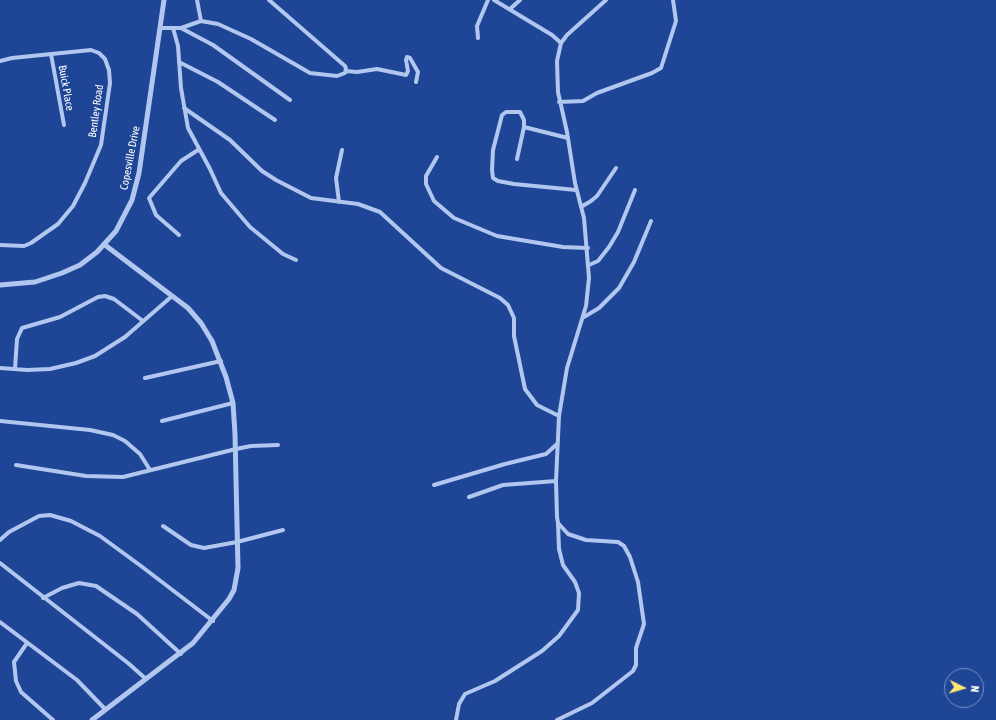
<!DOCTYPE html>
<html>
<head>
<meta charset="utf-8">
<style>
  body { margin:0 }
  #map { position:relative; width:996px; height:720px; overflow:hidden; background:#1e4596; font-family:"Asap Condensed",sans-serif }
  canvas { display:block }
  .north { position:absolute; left:944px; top:668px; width:40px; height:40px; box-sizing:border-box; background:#1e4596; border:1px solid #788fc0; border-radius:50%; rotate:95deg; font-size:11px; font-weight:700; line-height:16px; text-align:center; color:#fff }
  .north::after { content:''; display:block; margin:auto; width:14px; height:18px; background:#fee471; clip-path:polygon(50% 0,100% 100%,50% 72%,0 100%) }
</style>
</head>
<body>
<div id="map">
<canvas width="996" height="720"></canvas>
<div class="north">N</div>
</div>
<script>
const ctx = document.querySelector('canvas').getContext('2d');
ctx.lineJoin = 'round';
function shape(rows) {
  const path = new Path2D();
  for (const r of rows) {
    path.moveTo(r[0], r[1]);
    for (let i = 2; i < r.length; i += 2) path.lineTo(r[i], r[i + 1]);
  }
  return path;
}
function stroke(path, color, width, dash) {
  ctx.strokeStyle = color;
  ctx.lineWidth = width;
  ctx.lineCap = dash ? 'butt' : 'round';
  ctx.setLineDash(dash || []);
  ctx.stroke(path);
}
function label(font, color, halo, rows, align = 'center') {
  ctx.font = font + ' "Asap Condensed",sans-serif';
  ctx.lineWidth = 4;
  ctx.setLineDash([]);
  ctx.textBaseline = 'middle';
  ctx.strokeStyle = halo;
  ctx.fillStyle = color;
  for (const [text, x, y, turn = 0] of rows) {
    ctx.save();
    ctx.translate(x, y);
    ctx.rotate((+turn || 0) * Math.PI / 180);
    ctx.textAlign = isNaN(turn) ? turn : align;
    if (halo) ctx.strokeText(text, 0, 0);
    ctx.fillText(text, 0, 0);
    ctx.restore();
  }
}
stroke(shape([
  [494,0,552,35,561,43],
  [510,9,520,0],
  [201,21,218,24,251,39,310,73,337,76,345,73,346,69,345,66,269,0],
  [161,28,173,28,178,46,181,88,188,128,210,169,221,193,250,227,283,254,296,260],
  [173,28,181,28,201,21,197,0],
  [181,28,213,45,290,100],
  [478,38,477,26,488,0],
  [51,54,64,125],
  [0,61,12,58,91,50,99,53,105,59,109,70,110,83,101,145,85,183,73,206,58,224,31,243,24,246,0,245],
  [179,62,218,82,275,120],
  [346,71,357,72,377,69,406,75,408,71,406,60,407,57,410,58,418,72,416,82],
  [559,102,583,101,597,93,652,73,661,68,676,21,673,0],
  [184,108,230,140,262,171,276,180,311,198,358,204,380,212,441,268,500,298,508,305,514,318,514,336,525,389,537,405,559,416],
  [524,127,568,138],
  [437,157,426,176,426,184,434,201,454,218,497,236,563,247,588,248],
  [517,159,524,127,524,120,520,112,506,112,502,115,493,150,492,170,493,178,498,181,514,184,576,190],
  [339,202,336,178,342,150],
  [581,207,591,201,597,196,616,168],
  [179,235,156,215,149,198,181,161,198,150],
  [589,265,598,261,609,247,618,232,635,190],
  [584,317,599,308,619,288,634,262,651,221],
  [0,368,27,370,50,369,76,363,95,356,125,337,171,297],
  [15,369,17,339,22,328,60,317,98,297,105,296,114,299,143,321],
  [145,378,221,361],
  [0,421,90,430,113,435,125,441,140,454,150,470],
  [162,421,233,403],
  [16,465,86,476,123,477,236,449,251,446,278,445],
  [434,485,505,464,546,454,557,444],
  [469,497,503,485,556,481],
  [163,526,191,545,204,548,237,542,283,530],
  [0,540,9,532,39,516,50,515,71,521,100,536,141,566,213,621],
  [0,563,128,663,146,679],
  [43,598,62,588,79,583,96,586,137,614,181,654],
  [0,622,77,680,105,709],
  [27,643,14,662,16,681,21,692,53,720],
  [456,720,459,704,465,694,495,681,542,651,559,636,578,610,579,593,575,582,563,565,559,549,558,524],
  [557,720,592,703,633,671,636,665,636,648,644,624,638,582,630,557,624,546,618,542,586,540,568,534,558,523,557,517,556,481,559,416,567,368,586,306,589,278,584,218,575,183,567,132,558,92,557,61,561,43,567,35,606,0]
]), '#b2c7ef', 4);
stroke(shape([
  [0,285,35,282,62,273,80,265,97,252,116,231,132,200,139,173,164,0],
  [92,720,193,643,229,599,234,590,238,568,235,434,233,403,226,377,212,341,201,323,188,308,105,245]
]), '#b2c7ef', 5);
label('11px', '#fff', '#1e4596', [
  ["Buick Place",66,88,80],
  ["Bentley Road",96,111,-82],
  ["Copesville Drive",130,158,-79]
]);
</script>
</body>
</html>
